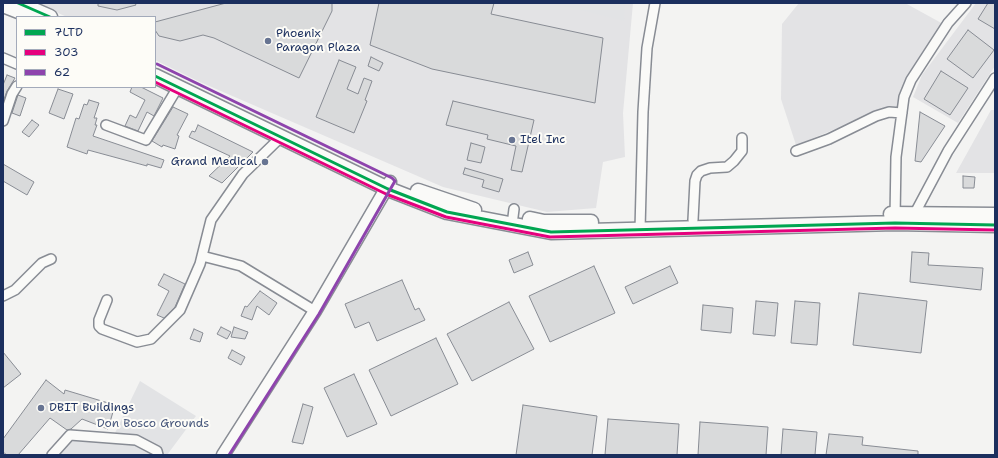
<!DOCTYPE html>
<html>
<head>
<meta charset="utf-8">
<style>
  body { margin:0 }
  #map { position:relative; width:998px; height:458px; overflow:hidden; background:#f3f3f2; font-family:"Shantell Sans",sans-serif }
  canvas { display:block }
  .frame { position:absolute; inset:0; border:4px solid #1b2f5e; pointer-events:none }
  .legend { position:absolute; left:16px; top:16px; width:140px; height:72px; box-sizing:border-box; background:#fdfcf7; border:1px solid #a3aaba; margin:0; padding:5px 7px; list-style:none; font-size:12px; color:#1b2f5e }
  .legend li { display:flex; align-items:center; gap:8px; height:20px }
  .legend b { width:20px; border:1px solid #a3aaba }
</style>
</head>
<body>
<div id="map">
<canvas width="998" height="458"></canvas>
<div class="frame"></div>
<ul class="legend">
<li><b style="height:5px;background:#00a651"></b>7LTD</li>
<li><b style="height:5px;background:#e5007d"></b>303</li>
<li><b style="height:5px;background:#8e44ad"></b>62</li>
</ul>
</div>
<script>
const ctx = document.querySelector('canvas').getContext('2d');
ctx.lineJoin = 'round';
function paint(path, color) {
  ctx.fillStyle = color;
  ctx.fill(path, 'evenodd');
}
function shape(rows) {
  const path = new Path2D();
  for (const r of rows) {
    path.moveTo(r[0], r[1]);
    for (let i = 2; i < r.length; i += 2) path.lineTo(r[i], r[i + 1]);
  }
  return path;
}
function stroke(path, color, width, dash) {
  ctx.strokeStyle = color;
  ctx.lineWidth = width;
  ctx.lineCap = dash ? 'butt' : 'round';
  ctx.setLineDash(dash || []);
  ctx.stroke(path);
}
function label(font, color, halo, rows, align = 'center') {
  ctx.font = font + ' "Shantell Sans",sans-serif';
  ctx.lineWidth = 4;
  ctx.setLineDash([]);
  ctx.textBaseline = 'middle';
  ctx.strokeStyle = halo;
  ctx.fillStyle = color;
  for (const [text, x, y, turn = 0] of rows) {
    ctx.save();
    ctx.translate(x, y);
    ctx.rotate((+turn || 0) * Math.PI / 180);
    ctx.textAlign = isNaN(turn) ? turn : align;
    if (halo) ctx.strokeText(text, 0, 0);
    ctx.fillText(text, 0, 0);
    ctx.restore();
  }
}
paint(shape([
  [36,3,633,3,623,113,625,157,603,162,596,208,547,212,443,187,200,82,155,60,155,17,67,17],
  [799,3,905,3,945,25,918,60,904,87,899,109,875,113,796,145,781,99,782,24],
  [976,3,995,3,995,66,958,123,913,97,922,75],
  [991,110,995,110,995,173,956,173]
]), '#e3e3e5');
paint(shape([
  [550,3,625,3,624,21,568,7],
  [140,381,196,416,167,455,52,455,70,435,115,433]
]), '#e2e3e5');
const building = shape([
  [98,3,135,3,136,5,117,10,98,6,98,3],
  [226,3,332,3,332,11,299,78,214,38,203,35,180,41,159,36,155,30,155,22,226,3],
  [379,3,494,3,491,14,603,38,595,103,432,69,370,45,379,3],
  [988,3,995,3,995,29,978,19,988,3],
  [968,30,994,50,973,78,947,59,968,30],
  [371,57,383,63,379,71,368,66,371,57],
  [339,60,356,67,347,89,358,94,364,78,372,81,365,100,367,101,354,133,316,117,339,60],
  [941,71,968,88,950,115,924,99,941,71],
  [7,75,15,78,7,91,3,102,3,85,7,75],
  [132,87,141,87,163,98,154,116,147,112,138,131,125,126,130,115,136,118,145,100,130,92,132,87],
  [58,89,73,94,64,119,49,113,58,89],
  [18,95,26,98,20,116,12,113,18,95],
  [89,100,99,103,94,118,97,118,95,125,97,125,93,136,164,160,161,168,147,164,147,166,88,150,87,154,67,147,76,118,79,119,84,104,87,105,89,100],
  [453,101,534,120,522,172,511,170,516,146,487,139,488,135,446,125,453,101],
  [173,107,188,114,177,135,179,136,175,149,163,145,162,147,152,141,173,107],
  [920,112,945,126,921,162,915,161,920,112],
  [32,120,39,125,29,137,22,132,32,120],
  [198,125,253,152,222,183,209,176,230,156,189,137,192,131,195,132,198,125],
  [471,143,485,147,481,163,467,160,471,143],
  [3,164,34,182,27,195,3,181,3,164],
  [465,168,503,179,499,192,482,187,484,180,463,174,465,168],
  [963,176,975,177,974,188,963,188,963,176],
  [528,252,533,265,514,273,509,260,528,252],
  [912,252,929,253,928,265,983,268,981,290,910,282,912,252],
  [594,266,615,313,550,342,529,296,594,266],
  [670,266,678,283,633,304,625,287,670,266],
  [164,274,185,284,175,307,164,318,157,315,169,291,158,285,164,274],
  [402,280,415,310,419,308,425,320,377,341,369,322,355,328,345,304,402,280],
  [260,291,277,303,269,315,257,306,252,320,241,316,245,306,247,307,260,291],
  [859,293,927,301,921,353,853,345,859,293],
  [756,301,778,303,775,336,753,334,756,301],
  [795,301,820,303,817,345,791,343,795,301],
  [509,302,534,349,472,381,447,334,509,302],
  [703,305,733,308,731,333,701,330,703,305],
  [221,327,231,332,227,339,217,334,221,327],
  [234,327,248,332,245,339,231,337,234,327],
  [194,329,203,333,200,342,190,339,194,329],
  [436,338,458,384,391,416,369,370,436,338],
  [232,350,245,357,241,365,228,358,232,350],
  [3,352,21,374,3,388,3,352],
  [354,374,377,424,347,437,324,388,354,374],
  [46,380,64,394,65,390,115,405,108,429,82,419,71,429,67,430,50,418,18,455,7,455,3,452,3,439,46,380],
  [303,404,313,407,303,444,292,442,303,404],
  [523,405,597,416,592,455,516,455,523,405],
  [608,419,679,424,677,455,605,455,608,419],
  [700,422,768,427,766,455,698,455,700,422],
  [783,429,817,432,815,455,781,455,783,429],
  [829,434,863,437,862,445,918,451,918,455,826,455,829,434]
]);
paint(building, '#d9dadb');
stroke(building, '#888c94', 1);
const street = shape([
  [3,58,17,64],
  [3,121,12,94,17,86],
  [106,125,146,140,178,87],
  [796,151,829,139,876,116,889,112,902,113],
  [915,213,948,151,995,78],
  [513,217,514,209],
  [895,218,896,157,904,97,911,80,948,23,966,3],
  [693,220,695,181,697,175,701,171,710,168,727,167,734,161,742,151,742,138],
  [640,230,643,112,647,48,655,3],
  [202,256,241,266,315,311],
  [3,296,15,290,42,263,51,259],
  [107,300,99,320,99,326,102,329,137,342,151,339,180,310,200,264,211,220,243,174,281,137],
  [52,455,70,435,136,440,157,451,158,455]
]);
const secondary = shape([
  [223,455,315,311,390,182]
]);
const primary = shape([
  [18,3,50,17],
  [3,5,26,14],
  [155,76,388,189,447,212,551,232,895,223,995,225],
  [418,191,474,210],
  [891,214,995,215],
  [530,219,544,222,591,222]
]);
stroke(street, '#888c94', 12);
stroke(secondary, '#888c94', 15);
stroke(primary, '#888c94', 17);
stroke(street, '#fafaf8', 9);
stroke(secondary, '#fafaf8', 12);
stroke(primary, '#fafaf8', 14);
stroke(shape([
  [18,3,50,17],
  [155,76,388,189,447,212,551,232,895,223,995,225]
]), '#00a651', 3);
stroke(shape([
  [155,82,386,194,446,217,550,237,895,228,995,230]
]), '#e5007d', 3);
stroke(shape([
  [157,64,392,178,395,181,319,314,229,455]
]), '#8e44ad', 3);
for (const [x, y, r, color] of [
  [268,41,4,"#677492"],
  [512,140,4,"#677492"],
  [265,162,4,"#677492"],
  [41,408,4,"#677492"]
]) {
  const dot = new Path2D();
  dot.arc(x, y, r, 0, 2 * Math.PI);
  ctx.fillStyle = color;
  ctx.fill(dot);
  stroke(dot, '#fdfcf7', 1.5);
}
label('12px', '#1b2f5e', '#fdfcf7', [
  ["Phoenix",276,34],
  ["Paragon Plaza",276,48],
  ["Itel Inc",520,140],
  ["Grand Medical",257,162,"right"],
  ["DBIT Buildings",49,408]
], 'left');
label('12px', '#49597d', '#fdfcf7', [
  ["Don Bosco Grounds",153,424]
]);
</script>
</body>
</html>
